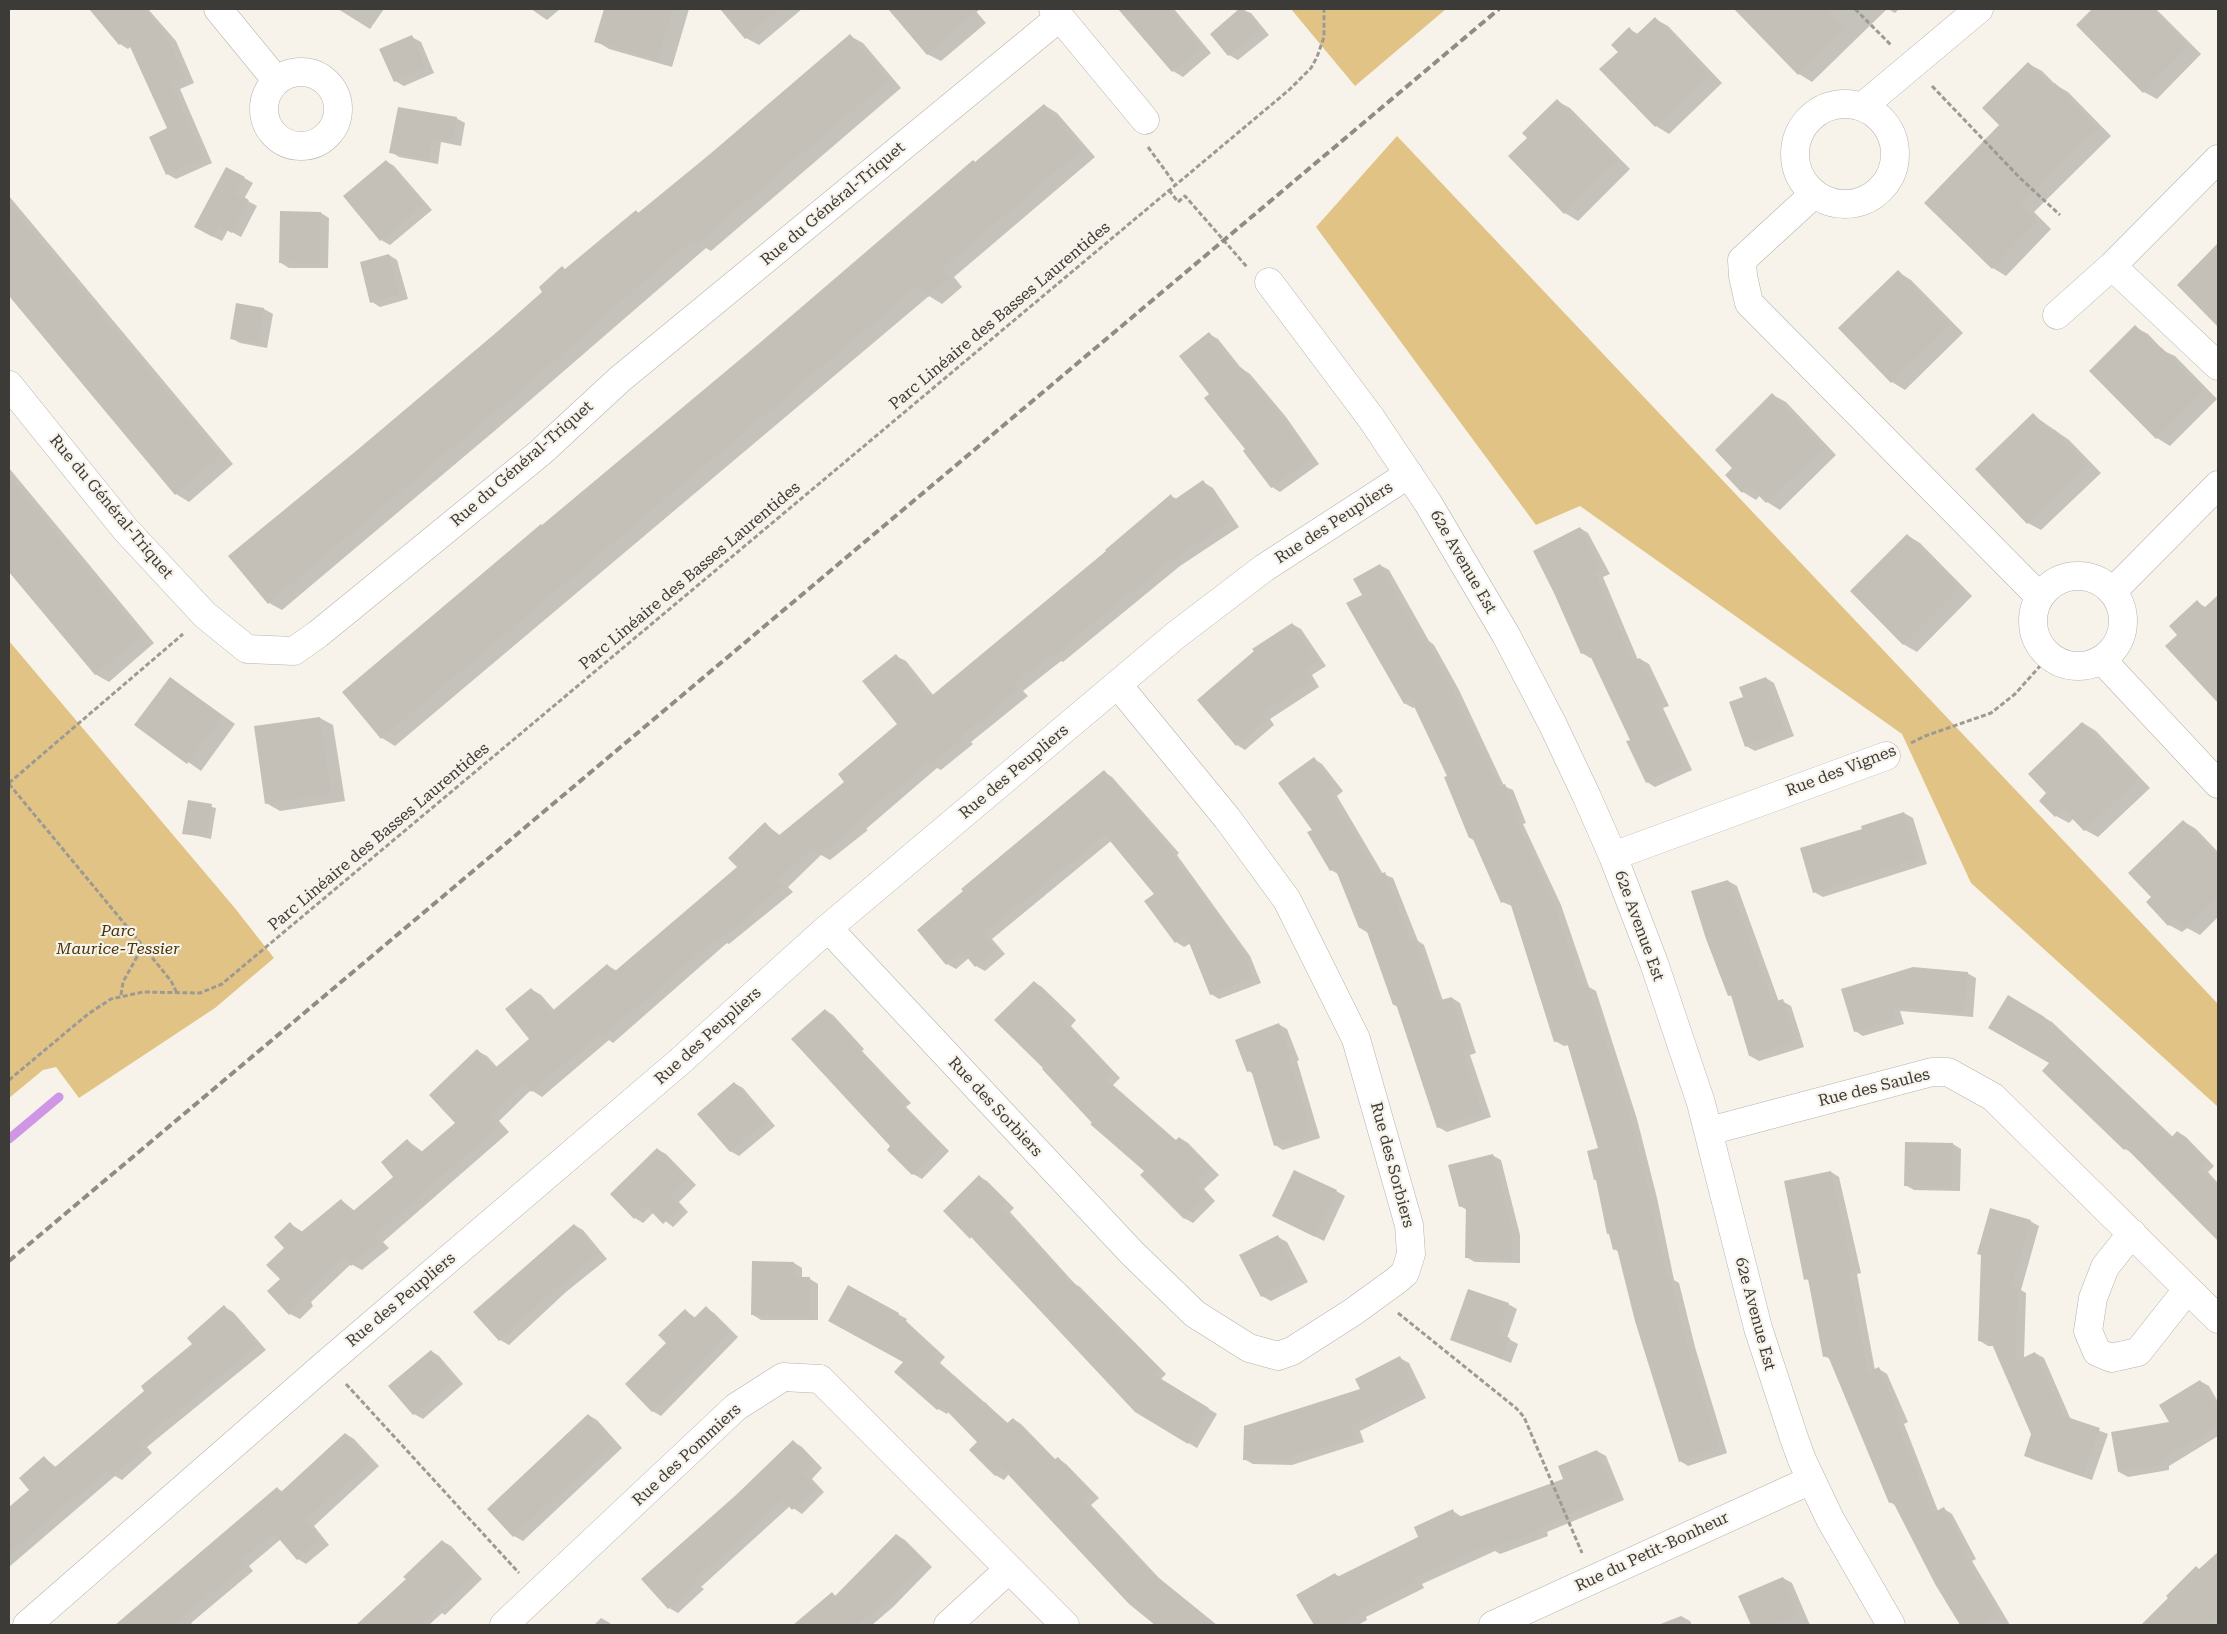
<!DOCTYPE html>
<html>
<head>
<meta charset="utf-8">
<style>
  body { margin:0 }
  #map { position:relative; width:2227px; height:1634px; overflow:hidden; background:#f7f3ea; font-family:"Roboto Serif",serif }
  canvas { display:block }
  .frame { position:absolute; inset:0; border:10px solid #3d3b38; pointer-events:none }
</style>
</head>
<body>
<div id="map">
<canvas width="2227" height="1634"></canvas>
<div class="frame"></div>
</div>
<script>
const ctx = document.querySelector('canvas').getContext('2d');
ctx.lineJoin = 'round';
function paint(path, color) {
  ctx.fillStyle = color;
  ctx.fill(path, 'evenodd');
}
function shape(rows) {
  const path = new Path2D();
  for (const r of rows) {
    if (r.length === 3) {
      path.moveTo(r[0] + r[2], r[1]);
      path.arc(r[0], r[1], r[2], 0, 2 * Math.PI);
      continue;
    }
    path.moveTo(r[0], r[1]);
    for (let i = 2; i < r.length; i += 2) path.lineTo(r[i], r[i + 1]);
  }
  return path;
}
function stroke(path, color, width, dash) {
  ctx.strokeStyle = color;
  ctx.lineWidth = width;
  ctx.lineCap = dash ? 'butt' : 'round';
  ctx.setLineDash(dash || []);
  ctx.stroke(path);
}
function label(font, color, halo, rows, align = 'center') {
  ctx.font = font + ' "Roboto Serif",serif';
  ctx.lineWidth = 4.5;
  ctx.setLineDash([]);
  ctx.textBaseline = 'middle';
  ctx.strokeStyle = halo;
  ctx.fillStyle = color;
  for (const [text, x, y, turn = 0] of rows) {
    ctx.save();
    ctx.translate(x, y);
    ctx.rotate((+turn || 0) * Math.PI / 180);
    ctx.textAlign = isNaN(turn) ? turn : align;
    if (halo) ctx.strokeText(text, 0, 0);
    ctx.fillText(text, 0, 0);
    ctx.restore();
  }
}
paint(shape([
  [1291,9,1446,9,1355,86],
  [1397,136,2218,1004,2218,1107,1971,883,1902,734,1580,506,1536,525,1316,227],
  [9,641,234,907,274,958,215,1008,79,1098,56,1067,43,1070,9,1098]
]), '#e1c485');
paint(shape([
  [102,9,148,9,176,41,194,83,180,89,212,163,176,179,167,174,169,129,131,46,128,49,120,44,95,14],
  [338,9,384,9,370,29],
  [531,9,560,9,547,20],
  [605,9,689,9,672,67,609,49,596,41],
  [721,9,802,9,759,45,746,38],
  [890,9,974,9,986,23,941,61,927,54],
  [1120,9,1174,9,1211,53,1183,77,1173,71],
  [1241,9,1251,13,1269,35,1238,60,1229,55,1211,34],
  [1736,9,1887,9,1812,82,1799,74],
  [1888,9,1899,9,1895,13],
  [2094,9,2156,9,2201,54,2157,99,2144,92,2077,25],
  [1655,19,1668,26,1722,83,1669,134,1656,126,1619,52,1629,29,1638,34],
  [850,36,863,43,901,88,711,251,706,248,498,428,282,610,269,603,357,452,544,292,566,270,636,211,639,213,711,155],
  [412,37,421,42,434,73,404,86,395,81],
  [2029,64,2042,71,2056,85,2068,92,2111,136,2034,212,2051,229,2006,276,1993,268,1926,203,2001,125],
  [1557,101,1570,108,1630,169,1578,221,1565,213,1510,156,1529,138],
  [1044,105,1057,113,1095,157,954,277,962,287,942,304,929,296,395,746,382,738,543,526],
  [456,118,465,123,461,146,441,142,438,164,399,157,391,152],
  [386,161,394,166,432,210,390,245,381,240,345,196],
  [227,168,253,183,244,199,257,206,241,237,228,230,222,241,204,232],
  [9,196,233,464,189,502,176,494,9,294],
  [321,213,329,218,328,268,289,268,281,263],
  [2218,245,2218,325,2178,285],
  [389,255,397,260,408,299,380,307,372,302],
  [1898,272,1911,280,1963,333,1905,390,1892,382,1840,328],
  [237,305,264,309,273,314,267,348,240,343,231,338],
  [2135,327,2148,334,2164,351,2175,356,2217,399,2170,446,2157,438],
  [1209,334,1218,339,1241,368,1250,374,1286,417,1319,464,1280,492,1272,487,1245,451,1247,449,1210,394],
  [1773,395,1786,402,1836,455,1780,510,1767,502,1760,495,1756,500,1743,492,1734,468],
  [2033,415,2069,440,2101,473,2041,530,2028,523],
  [9,468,154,643,109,682,95,674,9,571],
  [1203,482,1213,488,1239,527,1180,566,1063,662,1061,661,1023,691,1028,696,971,742,973,744,941,770,937,768,866,829,868,830,830,860,821,855,788,887,793,892,729,944,727,943,613,1043,609,1040,542,1097,531,1090,499,1121,509,1132,383,1242,389,1248,362,1270,351,1264,311,1302,313,1306,300,1319,290,1314,282,1279,290,1224,303,1232,341,1200,355,1211,395,1177,408,1141,423,1152,457,1123,477,1051,487,1056,497,1067,531,1039,531,989,541,995,555,1011,607,965,617,971,739,867,765,824,781,836,846,782,898,724,896,656,906,661,934,696,1108,551,1171,496,1177,499],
  [1580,528,1588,533,1610,574,1603,577,1638,660,1640,659,1649,664,1669,706,1663,708,1692,770,1655,787,1647,782,1631,740,1593,657,1590,658,1582,653],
  [1907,535,1920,543,1972,596,1917,652,1903,644],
  [1380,565,1389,570,1429,641,1434,645,1459,690,1504,786,1513,790,1526,823,1523,824,1561,905,1589,987,1596,991,1637,1119,1657,1198,1674,1280,1679,1283,1695,1347,1727,1453,1688,1466,1680,1461,1619,1252,1614,1249,1597,1181,1599,1149,1569,1045,1564,1046,1555,1041,1512,906,1502,902,1475,841,1470,838,1449,777,1416,707,1413,708,1404,703,1363,596],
  [2218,597,2218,701,2167,646,2179,635,2197,602,2207,608],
  [1292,624,1301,629,1326,666,1312,675,1319,687,1270,719,1274,725,1245,750,1237,745,1255,651],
  [170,678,235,724,201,771,136,725],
  [1766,678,1774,683,1794,736,1755,751,1746,746,1745,697],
  [320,718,333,725,345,801,280,811,266,803,255,727],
  [2083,723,2096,731,2150,788,2098,837,2085,830,2074,818,2069,823,2056,816,2048,793],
  [1314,759,1322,764,1343,791,1337,796,1383,874,1393,878,1418,941,1424,945,1443,1001,1452,998,1460,1003,1476,1053,1470,1055,1491,1117,1447,1132,1438,1127,1398,1007,1394,1005,1368,933,1360,928,1338,874,1331,870,1313,830],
  [1104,772,1112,777,1179,853,1177,855,1250,956,1261,983,1219,999,1211,994,1191,943,1184,947,1176,942,1146,902,1156,895,1111,841,992,939,1005,954,985,971,976,966,969,958,956,969,947,964],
  [189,802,216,808,211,839,184,833],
  [1904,813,1913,818,1927,864,1823,897,1814,892,1863,829],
  [2183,821,2196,829,2218,852,2218,917,2200,935,2187,928,2182,932,2169,925],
  [1728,881,1737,886,1779,1002,1782,1001,1791,1006,1804,1047,1759,1061,1750,1056,1733,997,1729,995],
  [1967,973,1976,978,1973,1017,1900,1011,1904,1024,1863,1036,1855,1031,1842,990],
  [1034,982,1042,987,1076,1020,1071,1026,1120,1078,1113,1085,1177,1141,1180,1138,1188,1143,1219,1175,1204,1189,1215,1201,1193,1223,1184,1218,1145,1171,1094,1123],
  [2008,997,2052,1022,2173,1137,2178,1132,2186,1137,2214,1166,2208,1172,2218,1183,2218,1240,2134,1154,2125,1149,2051,1063],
  [825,1010,833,1015,864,1049,862,1051,911,1103,906,1107,949,1151,922,1179,913,1174,892,1146],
  [1278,1024,1287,1029,1299,1060,1297,1061,1320,1138,1283,1150,1275,1145,1254,1074,1248,1071],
  [734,1083,743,1088,775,1126,739,1156,730,1151],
  [1953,1144,1961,1149,1960,1191,1914,1190,1905,1185],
  [657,1149,666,1154,696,1185,679,1202,688,1212,673,1227,654,1212,643,1223,635,1218],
  [1492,1155,1501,1160,1520,1235,1520,1263,1475,1262,1466,1257,1467,1210,1460,1206],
  [1831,1172,1839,1177,1861,1273,1857,1274,1875,1370,1879,1369,1887,1374,1908,1422,1904,1424,1938,1511,1944,1509,1952,1514,1976,1559,1972,1561,2010,1625,1962,1625,1936,1583,1896,1506,1890,1502,1832,1360,1824,1356,1810,1281,1806,1279],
  [979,1177,987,1181,1014,1208,1010,1212,1075,1284,1080,1287,1166,1374,1161,1379,1217,1414,1197,1448,1136,1411,976,1241,944,1211],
  [1336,1191,1345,1196,1324,1241,1282,1220],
  [2030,1221,2039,1226,2021,1290,2026,1293,2024,1358,2035,1353,2044,1358,2071,1420,2108,1434,2092,1480,2034,1460,2025,1455,2032,1434,1994,1346,1988,1346,1980,1341,1983,1256,1979,1254],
  [574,1225,583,1230,607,1259,566,1292,509,1345,500,1340,474,1312],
  [1278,1237,1287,1242,1308,1282,1271,1301,1262,1296,1241,1256],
  [794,1263,802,1268,802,1279,810,1279,818,1284,818,1320,761,1320,753,1315],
  [848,1287,907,1319,906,1321,945,1357,940,1363,1009,1424,1013,1419,1021,1424,1056,1460,1058,1459,1066,1464,1099,1498,1091,1505,1159,1578,1217,1625,1157,1625,1130,1603,1009,1474,1004,1480,995,1475,979,1442,949,1411,947,1414,938,1409,896,1371,905,1362],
  [1508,1304,1517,1309,1507,1338,1518,1344,1511,1363,1451,1339],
  [224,1307,233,1312,266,1350,147,1447,152,1453,122,1480,115,1476,9,1567,9,1509,31,1490,45,1458,57,1468,146,1391,194,1344],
  [706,1308,714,1313,738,1337,661,1416,652,1411,668,1343,685,1311,696,1318],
  [431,1351,439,1356,463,1384,423,1419,414,1414],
  [1400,1358,1409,1363,1426,1398,1360,1431,1364,1442,1292,1465,1253,1464,1244,1459,1362,1390],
  [2200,1381,2209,1386,2218,1402,2218,1436,2169,1466,2169,1470,2128,1477,2119,1472,2172,1423],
  [588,1415,597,1420,622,1448,523,1541,514,1536],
  [346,1434,354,1439,379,1466,314,1526,329,1545,306,1564,298,1559,281,1539,249,1566,253,1571,191,1623,193,1625,119,1625,277,1488,283,1492],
  [794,1442,802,1447,822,1468,812,1479,824,1492,802,1514,790,1506,701,1587,704,1589,678,1613,669,1608],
  [1597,1451,1606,1456,1624,1500,1547,1532,1548,1536,1500,1554,1495,1551,1422,1584,1424,1588,1366,1617,1367,1620,1358,1625,1315,1625,1298,1596,1335,1574,1340,1577,1420,1537,1453,1511,1462,1517,1565,1479],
  [897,1535,905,1540,932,1567,893,1607,872,1625,795,1625,832,1594,836,1596],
  [442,1541,451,1546,482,1579,445,1615,442,1613,429,1625,358,1625,407,1579],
  [2218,1553,2218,1625,2142,1625,2170,1598],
  [1783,1578,1792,1583,1810,1625,1753,1625,1740,1597],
  [1681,1616,1690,1621,1692,1625,1658,1625],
  [601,1618,610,1623,611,1625,594,1625]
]), '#0003');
stroke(shape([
  [9,1139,59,1097]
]), '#cf96e6', 9);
paint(shape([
  [89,9,145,9,167,35,186,78,172,84,204,158,166,175,149,137,167,128,126,38,119,45],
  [604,9,673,9,658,60,594,42],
  [720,9,780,9,745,39],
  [888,9,980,9,927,55],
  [1118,9,1170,9,1202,47,1172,72],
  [1239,9,1244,9,1261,30,1228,56,1210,34],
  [1734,9,1827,9,1846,29,1798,75],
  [2092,9,2152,9,2189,46,2143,93,2076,25],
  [1655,17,1710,75,1655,127,1599,69,1618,52,1611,45,1629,27,1636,35],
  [850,34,889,80,697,244,694,240,605,315,606,316,539,375,268,604,228,556,356,451,497,332,542,292,539,287,562,266,565,269,636,210,638,213,710,154],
  [412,35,426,68,394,82,379,49],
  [2028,62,2052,86,2055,83,2099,128,2021,204,2038,221,1992,269,1924,203,1999,125,1982,108],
  [1557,99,1618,161,1564,214,1508,156,1527,138,1522,133],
  [1044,104,1083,149,942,269,950,279,928,297,918,286,381,739,342,692,541,524,542,525,762,341,973,160,975,162],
  [398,107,457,117,453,142,433,138,429,160,389,153],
  [386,160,424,205,380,241,343,196],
  [226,167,245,177,236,193,249,200,232,233,219,226,213,237,194,227],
  [9,203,221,456,175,495,9,296],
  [280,211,321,212,320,264,279,263],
  [2218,243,2218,327,2177,285],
  [389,254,400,295,370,303,360,262],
  [1898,270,1951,325,1891,383,1838,328],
  [236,303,264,308,259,344,230,339],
  [2135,325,2159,349,2161,347,2204,391,2156,439,2089,371],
  [1209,332,1238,370,1241,367,1277,410,1312,459,1271,488,1243,451,1245,449,1204,398,1209,394,1179,356],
  [1772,393,1824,447,1766,503,1749,486,1742,493,1725,475,1732,468,1715,450],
  [2033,413,2052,433,2055,430,2088,465,2027,524,1975,469],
  [9,475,142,635,95,675,9,572],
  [1203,480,1230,521,1170,561,1052,657,1051,655,1014,684,1018,690,962,736,964,738,930,765,927,762,857,822,858,824,819,856,813,848,778,881,784,886,719,940,717,938,602,1038,600,1035,531,1092,523,1082,490,1115,500,1126,374,1236,380,1242,351,1266,344,1256,302,1296,304,1299,289,1315,267,1291,280,1279,266,1265,284,1248,274,1237,290,1222,300,1233,341,1199,352,1212,393,1177,381,1162,407,1139,420,1153,455,1123,429,1095,477,1049,495,1068,529,1039,505,1009,531,988,551,1012,607,964,614,972,737,867,728,858,765,822,778,836,844,782,838,774,897,724,862,681,896,654,930,697,1106,551,1105,550,1171,494,1174,500],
  [1580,527,1602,569,1595,572,1633,661,1640,658,1661,701,1655,703,1684,765,1646,783,1626,741,1630,740,1588,651,1581,654,1554,593,1533,551],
  [1907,534,1960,588,1903,645,1850,591],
  [1380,564,1422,640,1425,638,1450,684,1499,786,1505,784,1518,818,1516,819,1553,899,1582,986,1588,984,1629,1113,1649,1193,1667,1277,1670,1276,1686,1341,1719,1448,1679,1462,1635,1321,1617,1249,1613,1250,1609,1234,1607,1234,1596,1180,1594,1180,1587,1151,1598,1148,1566,1039,1554,1042,1509,899,1501,903,1472,837,1469,838,1444,777,1447,776,1411,700,1404,704,1346,603,1362,595,1353,579],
  [2218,595,2218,703,2165,646,2177,635,2169,626,2197,600,2204,608],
  [1292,623,1318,661,1304,670,1311,682,1262,714,1267,720,1236,746,1197,700,1254,651,1252,649],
  [170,677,223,716,187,764,134,725],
  [1766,677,1786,732,1745,747,1729,702,1743,697,1739,687],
  [320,717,332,794,265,804,254,726],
  [2082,722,2138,780,2084,831,2063,809,2055,817,2039,801,2046,793,2028,774],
  [1314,757,1335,786,1329,790,1378,875,1385,872,1411,940,1415,938,1437,1001,1452,997,1468,1048,1463,1050,1483,1113,1437,1128,1396,1004,1393,1005,1365,926,1359,928,1335,868,1330,871,1307,832,1312,830,1278,783],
  [1104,770,1171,848,1169,849,1242,950,1253,978,1210,995,1186,935,1175,943,1144,901,1154,894,1105,835,984,933,997,948,975,967,962,951,946,965,917,930,963,891,961,889],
  [188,800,212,804,207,837,182,834],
  [1904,812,1919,859,1813,893,1800,848,1862,829,1861,826],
  [2183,820,2218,856,2218,897,2186,929,2176,919,2168,926,2146,902,2151,897,2128,873],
  [1728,880,1773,1002,1783,999,1796,1042,1749,1056,1731,995,1728,996,1706,939,1691,891],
  [1913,967,1968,972,1964,1013,1892,1007,1896,1020,1854,1032,1841,989],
  [1034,981,1068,1015,1063,1020,1112,1072,1105,1079,1175,1141,1179,1137,1211,1169,1196,1184,1208,1195,1184,1219,1140,1175,1144,1171,1090,1124,1092,1123,1042,1069,1043,1068,994,1020],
  [2008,995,2043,1016,2104,1072,2171,1138,2177,1131,2207,1160,2200,1167,2218,1186,2218,1241,2126,1148,2124,1150,2042,1071,2049,1063,1988,1028],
  [825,1009,856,1043,854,1045,903,1097,898,1102,942,1145,912,1175,887,1150,890,1146,791,1039],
  [1279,1023,1291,1055,1289,1056,1312,1134,1274,1146,1251,1070,1247,1072,1235,1040],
  [734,1082,767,1121,730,1152,697,1114],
  [1905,1142,1953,1143,1952,1187,1904,1186],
  [657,1148,688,1179,671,1196,681,1206,663,1224,646,1206,634,1219,610,1194],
  [1493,1154,1512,1229,1512,1259,1465,1258,1466,1205,1459,1207,1448,1165],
  [1294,1170,1337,1190,1315,1237,1272,1216],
  [1831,1171,1853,1269,1849,1270,1868,1372,1879,1367,1900,1417,1896,1419,1933,1513,1944,1507,1968,1554,1964,1556,2000,1615,1983,1625,1960,1625,1935,1584,1893,1502,1889,1503,1828,1356,1823,1357,1808,1279,1804,1280,1784,1181],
  [979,1175,1006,1202,1002,1207,1070,1282,1072,1281,1125,1337,1126,1335,1159,1368,1153,1374,1209,1408,1188,1444,1135,1412,971,1237,970,1239,943,1211],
  [1990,1208,2031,1220,2012,1287,2018,1287,2016,1361,2035,1352,2064,1416,2100,1428,2083,1476,2024,1456,2031,1434,1991,1342,1978,1341,1981,1255,1977,1254],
  [574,1224,600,1254,557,1288,499,1341,473,1312],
  [1278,1235,1300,1277,1261,1297,1239,1255],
  [752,1261,794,1262,794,1277,810,1277,810,1316,751,1315],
  [848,1285,899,1313,898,1316,938,1352,932,1357,984,1403,985,1402,1006,1424,1013,1418,1054,1460,1058,1457,1091,1492,1083,1500,1150,1571,1216,1625,1155,1625,1129,1604,1002,1468,995,1476,969,1450,977,1442,942,1406,937,1410,894,1372,903,1362,828,1321],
  [1468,1289,1509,1303,1498,1333,1510,1338,1502,1359,1450,1340],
  [224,1305,258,1345,140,1442,145,1448,112,1476,108,1470,9,1553,9,1507,29,1490,19,1478,44,1456,54,1468,144,1391,141,1386,192,1344,187,1338],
  [706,1306,730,1331,652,1412,625,1384,666,1343,658,1335,685,1309,694,1318],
  [431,1350,456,1379,413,1415,388,1386],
  [1400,1356,1418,1393,1352,1426,1356,1437,1283,1461,1243,1460,1244,1426,1360,1389,1355,1379],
  [2200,1380,2218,1410,2218,1426,2161,1461,2161,1465,2118,1472,2111,1432,2169,1422,2159,1405],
  [588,1414,614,1442,513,1537,487,1509],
  [345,1433,371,1461,306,1520,322,1539,297,1560,274,1533,241,1561,245,1566,173,1625,115,1625,277,1487,281,1492],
  [793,1440,814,1463,804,1473,816,1487,792,1510,783,1500,694,1581,696,1584,668,1609,641,1579,736,1495],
  [1597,1450,1616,1495,1539,1528,1540,1532,1490,1549,1488,1545,1414,1579,1416,1583,1358,1612,1359,1615,1341,1625,1314,1625,1296,1595,1335,1573,1337,1577,1418,1537,1414,1527,1453,1509,1456,1518,1563,1479,1558,1466],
  [896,1534,925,1562,884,1603,858,1625,793,1625,832,1592,835,1596],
  [442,1540,474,1573,420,1625,356,1625,406,1579,403,1577],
  [2218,1552,2218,1614,2207,1625,2141,1625,2168,1598,2166,1596,2196,1566,2199,1569],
  [1783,1577,1799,1615,1775,1625,1751,1625,1738,1596]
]), '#c4c0b8');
const minor = shape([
  [218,9,277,81],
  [1053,9,1145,120],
  [301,109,37],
  [1845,154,50],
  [1862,107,1979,9],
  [1814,194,1742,260,1743,276,1749,303,2039,596],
  [2112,266,2218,366],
  [1269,282,1371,418,1428,503,1506,635,1552,723,1587,797,1613,856,1654,963,1701,1103,1758,1328,1794,1438,1802,1460,1830,1519,1891,1625],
  [2057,315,2112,266,2218,159],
  [9,385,126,530,205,615,247,649,294,651,318,634,541,452,620,379,1060,17],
  [2078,621,45],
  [2113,591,2218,485],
  [2102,660,2218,784],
  [1613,856,1886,756],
  [828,928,1132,1253,1195,1314,1249,1348,1278,1356,1292,1351,1353,1312,1397,1280,1405,1273,1411,1254,1409,1225,1356,1039,1287,900,1227,818,1118,685],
  [1709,1131,1932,1072,1948,1072,1993,1097,2218,1319],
  [2132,1233,2105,1267,2093,1298,2088,1331,2097,1352,2111,1358,2138,1352,2187,1290],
  [27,1625,327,1363,678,1063,828,928,1176,635,1264,568,1409,474],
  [504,1625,736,1407,783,1377,820,1379,1065,1625],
  [948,1625,1009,1569],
  [1493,1625,1811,1480]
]);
stroke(minor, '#b6b3ab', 29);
stroke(shape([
  [1855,9,1892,46],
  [1932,86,2020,178,2060,215],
  [1148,147,1175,184],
  [1169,190,1178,202,1185,196,1247,267],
  [1911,743,1925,736,1991,713,2015,694,2049,656],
  [9,783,183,634],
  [9,784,138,940,171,981,177,993],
  [121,995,123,982,143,946],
  [9,1080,88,1014,111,999,143,992,200,993,222,984,235,973,1289,90,1311,68,1317,57,1324,37,1324,9],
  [1398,1313,1516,1408,1524,1417,1582,1553],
  [346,1384,519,1573]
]), '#9d9a94', 3, [5, 2.5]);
stroke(minor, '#fff', 28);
stroke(shape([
  [9,1261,1499,9]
]), '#8f8c87', 4, [8, 4]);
label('16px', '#3d3b38', '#f7f3ea', [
  ["Rue du Général-Triquet",833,204,-40],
  ["Parc Linéaire des Basses Laurentides",1000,316,-40],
  ["Rue du Général-Triquet",522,464,-41],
  ["Rue du Général-Triquet",111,507,50],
  ["Rue des Peupliers",1334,523,-33],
  ["62e Avenue Est",1463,562,60],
  ["Parc Linéaire des Basses Laurentides",690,576,-40],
  ["Rue des Vignes",1841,771,-21],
  ["Rue des Peupliers",1014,772,-40],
  ["Parc Linéaire des Basses Laurentides",379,837,-40],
  ["62e Avenue Est",1639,926,70],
  ["Rue des Peupliers",708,1036,-42],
  ["Rue des Saules",1874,1088,-14],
  ["Rue des Sorbiers",995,1107,47],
  ["Rue des Sorbiers",1392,1165,75],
  ["Rue des Peupliers",401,1300,-40],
  ["62e Avenue Est",1755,1314,75],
  ["Rue des Pommiers",687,1455,-43],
  ["Rue du Petit-Bonheur",1652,1552,-25]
]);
label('italic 16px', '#48360b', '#f7f3ea', [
  ["Parc",118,931],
  ["Maurice-Tessier",118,949]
]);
</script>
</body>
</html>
